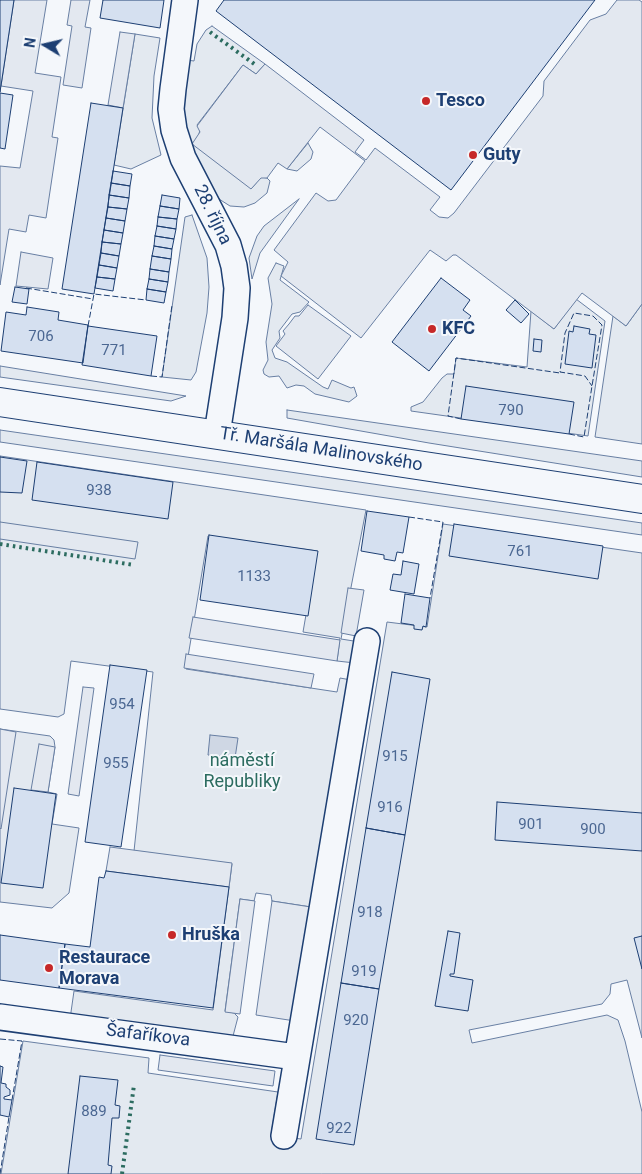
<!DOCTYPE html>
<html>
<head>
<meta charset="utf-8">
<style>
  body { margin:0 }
  #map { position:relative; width:642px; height:1174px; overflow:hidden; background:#f4f7fb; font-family:Roboto,sans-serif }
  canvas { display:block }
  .north { position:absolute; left:20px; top:20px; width:50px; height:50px; -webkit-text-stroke:4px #f4f7fb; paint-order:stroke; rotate:279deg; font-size:14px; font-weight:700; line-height:20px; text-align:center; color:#1d3f73 }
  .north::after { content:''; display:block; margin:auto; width:18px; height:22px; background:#1d3f73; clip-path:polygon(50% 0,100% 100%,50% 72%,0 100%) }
</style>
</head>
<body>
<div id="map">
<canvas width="642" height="1174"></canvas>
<div class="north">N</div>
</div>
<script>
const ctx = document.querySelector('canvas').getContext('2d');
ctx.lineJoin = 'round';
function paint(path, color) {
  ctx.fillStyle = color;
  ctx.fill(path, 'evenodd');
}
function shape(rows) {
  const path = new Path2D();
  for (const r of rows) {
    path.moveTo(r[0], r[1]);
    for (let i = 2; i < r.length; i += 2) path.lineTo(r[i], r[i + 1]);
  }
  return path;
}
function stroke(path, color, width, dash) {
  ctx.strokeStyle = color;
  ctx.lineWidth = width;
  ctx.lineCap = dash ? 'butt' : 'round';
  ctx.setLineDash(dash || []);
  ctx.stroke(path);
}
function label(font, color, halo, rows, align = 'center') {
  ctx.font = font + ' Roboto,sans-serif';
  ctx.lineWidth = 4;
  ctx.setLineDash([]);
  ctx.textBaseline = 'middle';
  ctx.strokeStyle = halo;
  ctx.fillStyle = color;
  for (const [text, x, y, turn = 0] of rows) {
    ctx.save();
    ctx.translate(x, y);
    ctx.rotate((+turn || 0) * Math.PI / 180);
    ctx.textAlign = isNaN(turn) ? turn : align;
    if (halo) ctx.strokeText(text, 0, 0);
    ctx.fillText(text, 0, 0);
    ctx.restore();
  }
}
const green = shape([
  [212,26,265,64,256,74,243,65,197,125,200,129,199,134,252,188,261,177,267,178,270,181,267,193,255,203,244,207,230,206,219,199,195,157,186,135,182,110,187,60,194,61,197,44,206,30,212,26],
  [135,34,160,38,154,76,152,118,161,155,131,169,114,165,135,34],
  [308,143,313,152,311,159,297,171,287,169,308,143],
  [299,199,260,253,252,279,249,258,257,236,264,226,299,199],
  [192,215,207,258,209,287,207,313,196,372,191,380,162,377,185,217,192,215],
  [276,263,284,266,280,280,309,302,300,312,292,314,279,331,280,338,272,350,275,358,287,362,323,387,328,389,332,380,351,388,354,387,357,396,349,402,315,394,304,386,296,385,287,388,279,376,269,377,264,374,263,370,268,360,266,342,272,304,268,278,276,263],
  [576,299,605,321,588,436,411,411,411,407,423,402,442,378,447,374,454,374,456,358,527,367,531,311,554,329,576,299],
  [642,304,642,444,595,437,613,316,626,326,642,304],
  [0,366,186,396,171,401,0,377,0,366],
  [287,410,642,461,642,477,429,443,287,418,287,410],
  [0,430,642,523,642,535,0,442,0,430],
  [0,456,366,510,341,639,360,642,355,663,337,661,340,638,303,632,317,551,208,536,186,669,337,692,340,678,351,680,311,907,272,901,271,895,256,893,254,901,240,899,225,1011,234,1013,238,1017,233,1036,70,1019,74,991,213,1010,232,864,134,851,153,672,71,661,64,714,58,717,0,709,0,456],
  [443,524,642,553,642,1038,627,980,611,984,610,994,602,1004,469,1030,472,1043,607,1015,618,1020,625,1041,642,1112,642,1174,1,1174,23,1041,149,1058,148,1073,278,1092,271,1135,301,1139,387,622,427,627,443,524],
  [0,729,50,736,54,740,55,747,48,792,57,794,52,824,79,828,69,893,52,908,0,902,0,729]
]);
paint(green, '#e3e9f0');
stroke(green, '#687fa3', 1);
const parking = shape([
  [14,0,47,0,35,73,61,77,52,137,58,138,46,218,29,215,26,232,9,229,0,285,0,166,20,168,33,91,1,86,14,0],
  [71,0,90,0,85,27,91,28,82,88,63,85,72,26,67,25,71,0],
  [617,0,639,0,642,2,642,304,626,326,582,293,554,329,456,255,453,255,446,261,430,250,361,338,281,276,288,262,274,250,316,193,328,201,336,200,365,161,320,127,287,169,278,163,267,178,261,178,251,189,192,144,200,132,197,126,243,65,256,74,265,64,364,140,355,152,366,160,375,148,440,197,430,210,439,217,448,218,454,213,543,96,544,81,590,20,606,14,617,0],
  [120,32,135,34,123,108,108,105,120,32],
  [21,252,53,258,48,289,16,286,21,252],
  [308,305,351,336,318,379,276,346,285,334,283,331,289,324,295,316,299,316,308,305],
  [0,522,138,542,135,559,0,539,0,522],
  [348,588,364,590,356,636,341,633,348,588],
  [193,617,340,640,337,661,189,638,193,617],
  [186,654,314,674,311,688,184,668,186,654],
  [83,687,94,688,79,796,68,794,83,687],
  [0,729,16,732,1,829,0,828,0,729],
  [39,744,55,747,48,792,31,790,39,744],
  [110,847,232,863,229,887,106,871,110,847],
  [240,899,255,901,240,1014,225,1012,240,899],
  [272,901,311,907,295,1021,256,1015,272,901],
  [160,1055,275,1071,273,1086,158,1070,160,1055]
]);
paint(parking, '#e3e8f0');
stroke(parking, '#687fa3', 1);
const water = shape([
  [210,735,238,738,235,758,208,755,210,735]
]);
paint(water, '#cfd7e4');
stroke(water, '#687fa3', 1);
const building = shape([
  [0,0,14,0,0,92,0,0],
  [103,0,164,0,160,28,100,18,103,0],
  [224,0,595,0,451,190,216,11,224,0],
  [0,93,13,95,5,149,0,148,0,93],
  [91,103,123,108,94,294,62,289,91,103],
  [113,171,132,174,130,186,111,183,113,171],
  [111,183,130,186,129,198,109,195,111,183],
  [109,195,129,198,127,209,108,207,109,195],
  [162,195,180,198,179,209,160,206,162,195],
  [160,206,179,209,177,219,158,217,160,206],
  [108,207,127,209,125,221,106,218,108,207],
  [158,217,177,219,176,229,157,226,158,217],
  [106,218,125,221,123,233,104,230,106,218],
  [157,226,176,229,174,239,155,236,157,226],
  [104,230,123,233,121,244,102,242,104,230],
  [155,236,174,239,172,249,154,246,155,236],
  [102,242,121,244,119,256,101,253,102,242],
  [154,246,172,249,171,259,152,256,154,246],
  [101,253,119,256,117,268,99,265,101,253],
  [152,256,171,259,169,272,150,269,152,256],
  [99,265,117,268,115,279,97,277,99,265],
  [150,269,169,272,168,282,149,279,150,269],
  [97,277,115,279,113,291,95,288,97,277],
  [441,278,470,300,463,310,471,316,429,371,392,342,441,278],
  [149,279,168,282,166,292,147,289,149,279],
  [15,287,29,289,27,304,12,302,15,287],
  [147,289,166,292,164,303,146,300,147,289],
  [515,300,529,314,521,323,506,310,515,300],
  [27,307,59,312,58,320,88,325,83,363,1,351,6,312,26,315,27,307],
  [88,326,157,336,151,376,82,365,88,326],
  [574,326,590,329,589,334,596,335,592,368,565,364,569,331,573,332,574,326],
  [534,339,542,340,541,352,533,351,534,339],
  [466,386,574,402,569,434,461,419,466,386],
  [0,457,27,461,22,493,0,492,0,457],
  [37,462,173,482,168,519,32,500,37,462],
  [367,511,409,517,403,553,397,552,395,561,384,559,384,555,361,551,367,511],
  [454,524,603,546,598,579,449,556,454,524],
  [209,535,318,551,308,616,200,600,209,535],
  [403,561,419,564,414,594,390,590,393,574,401,575,403,561],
  [405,594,430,598,426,627,423,626,422,630,414,629,414,625,401,623,405,594],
  [110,665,147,670,121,847,85,842,110,665],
  [392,672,430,679,405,835,366,828,392,672],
  [14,788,56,794,43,888,1,883,14,788],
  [497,802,642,813,642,851,495,840,497,802],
  [366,828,405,835,379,989,341,983,366,828],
  [106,871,229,887,213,1008,59,988,65,944,90,947,99,877,104,878,106,871],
  [448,931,460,933,454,974,450,974,450,976,473,980,468,1011,435,1006,448,931],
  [0,935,65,944,59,988,0,980,0,935],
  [642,936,642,969,634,938,642,936],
  [341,983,379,989,354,1145,316,1139,341,983],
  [0,1066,3,1067,1,1083,6,1084,6,1087,10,1090,10,1095,4,1097,4,1099,12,1100,9,1117,0,1115,0,1066],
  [80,1076,118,1080,115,1105,120,1106,119,1118,112,1118,108,1165,112,1166,111,1174,68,1174,80,1076]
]);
paint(building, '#d5e0f0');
stroke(building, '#1d3f73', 1);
const minor = shape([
  [185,0,173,89,171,109,174,130,183,158,228,245,234,266,237,288,235,318,217,434],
  [0,1017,296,1057],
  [284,1136,367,641]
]);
const major = shape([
  [0,402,642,499]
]);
stroke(minor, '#1d3f73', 28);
stroke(major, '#1d3f73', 30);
stroke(minor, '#f4f7fb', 25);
stroke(major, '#f4f7fb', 28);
stroke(shape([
  [210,32,257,66],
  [0,544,134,565],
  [122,1174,134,1085]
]), '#2c6c60', 4, [2.5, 4]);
stroke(shape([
  [26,288,93,299],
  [88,326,94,294,146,300],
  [151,376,162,377,172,305],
  [461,419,448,416,456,358,560,373],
  [569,434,584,437,592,386,602,325,593,316,574,313,565,333,560,372,585,376,592,386],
  [409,517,443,522,430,598],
  [0,1039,22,1041,12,1100],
  [0,1174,9,1117]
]), '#1d3f73', 1, [6, 2.5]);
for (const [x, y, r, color] of [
  [426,101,5,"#c62828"],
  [473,155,5,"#c62828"],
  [432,329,5,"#c62828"],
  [172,935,5,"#c62828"],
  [49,968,5,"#c62828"]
]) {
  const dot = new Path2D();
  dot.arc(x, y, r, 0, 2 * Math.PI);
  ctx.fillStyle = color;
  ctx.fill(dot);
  stroke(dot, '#f4f7fb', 2);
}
label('15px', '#4b6792', null, [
  ["706",41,337],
  ["771",114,351],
  ["790",511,411],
  ["938",99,491],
  ["761",520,552],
  ["1133",254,577],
  ["954",122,705],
  ["915",395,757],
  ["955",116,764],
  ["916",390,808],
  ["901",531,825],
  ["900",593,830],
  ["918",370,913],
  ["919",364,972],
  ["920",356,1021],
  ["889",94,1112],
  ["922",339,1129]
]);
label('bold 18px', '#1d3f73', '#f4f7fb', [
  ["Tesco",436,101],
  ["Guty",483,155],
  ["KFC",442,329],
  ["Hruška",182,935],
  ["Restaurace",59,958],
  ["Morava",59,979]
], 'left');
label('18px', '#1d3f73', '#f4f7fb', [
  ["28. října",212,215,64],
  ["Tř. Maršála Malinovského",321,450,9],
  ["Šafaříkova",148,1036,7]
]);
label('18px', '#2c6c60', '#f4f7fb', [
  ["náměstí",242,761],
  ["Republiky",242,782]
]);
</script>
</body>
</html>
